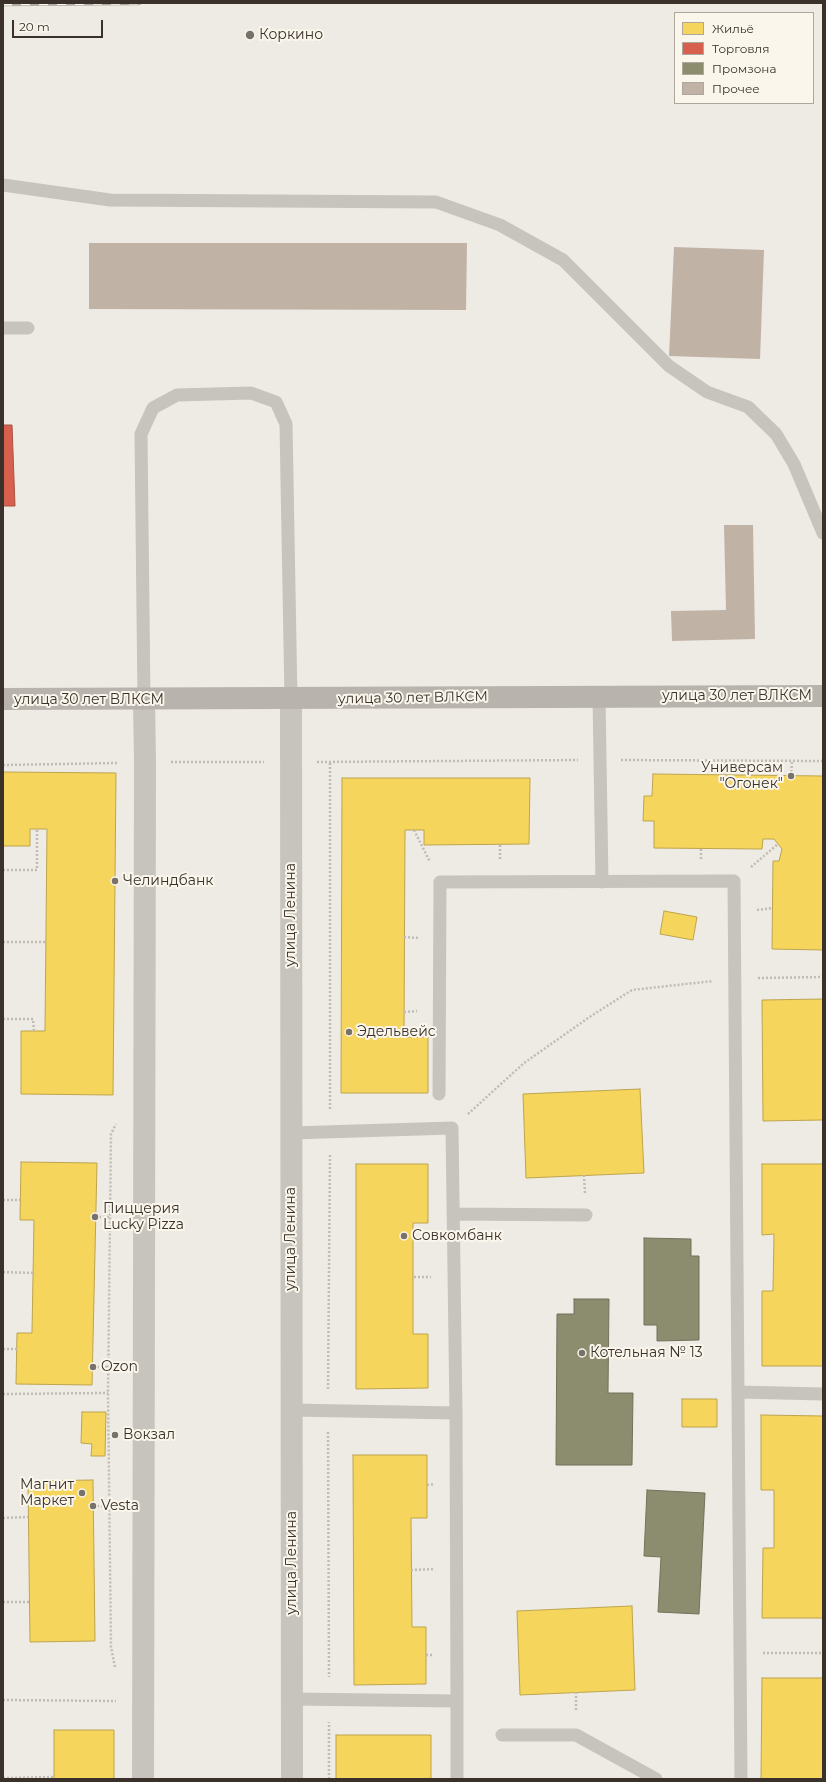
<!DOCTYPE html>
<html>
<head>
<meta charset="utf-8">
<style>
  body { margin:0 }
  #map { position:relative; width:826px; height:1782px; overflow:hidden; background:#eeebe4; font-family:Montserrat,sans-serif }
  canvas { display:block }
  .frame { position:absolute; inset:0; border:4px solid #39312a; pointer-events:none }
  .legend { position:absolute; left:674px; top:12px; width:140px; height:92px; box-sizing:border-box; background:#faf6ec; border:1px solid #ada79e; margin:0; padding:5px 7px; list-style:none; font-size:12px; color:#39312a }
  .legend li { display:flex; align-items:center; gap:8px; height:20px }
  .legend b { width:20px; border:1px solid #ada79e }
  .scale { position:absolute; left:12px; top:20px; width:91px; height:18px; box-sizing:border-box; border:2px solid #39312a; border-top:0; padding-left:5px; font-size:12px; line-height:14px; white-space:nowrap; color:#39312a; -webkit-text-stroke:3px #faf6ec; paint-order:stroke }
</style>
</head>
<body>
<div id="map">
<canvas width="826" height="1782"></canvas>
<div class="frame"></div>
<ul class="legend">
<li><b style="height:11px;background:#f6d55c"></b>Жильё</li>
<li><b style="height:11px;background:#d6604d"></b>Торговля</li>
<li><b style="height:11px;background:#8c8c6e"></b>Промзона</li>
<li><b style="height:11px;background:#c1b2a6"></b>Прочее</li>
</ul>
<div class="scale">20 m</div>
</div>
<script>
const ctx = document.querySelector('canvas').getContext('2d');
ctx.lineJoin = 'round';
function paint(path, color) {
  ctx.fillStyle = color;
  ctx.fill(path, 'evenodd');
}
function shape(rows) {
  const path = new Path2D();
  for (const r of rows) {
    path.moveTo(r[0], r[1]);
    for (let i = 2; i < r.length; i += 2) path.lineTo(r[i], r[i + 1]);
  }
  return path;
}
function stroke(path, color, width, dash) {
  ctx.strokeStyle = color;
  ctx.lineWidth = width;
  ctx.lineCap = dash ? 'butt' : 'round';
  ctx.setLineDash(dash || []);
  ctx.stroke(path);
}
function label(font, color, halo, rows, align = 'center') {
  ctx.font = font + ' Montserrat,sans-serif';
  ctx.lineWidth = 4;
  ctx.setLineDash([]);
  ctx.textBaseline = 'middle';
  ctx.strokeStyle = halo;
  ctx.fillStyle = color;
  for (const [text, x, y, turn = 0] of rows) {
    ctx.save();
    ctx.translate(x, y);
    ctx.rotate((+turn || 0) * Math.PI / 180);
    ctx.textAlign = isNaN(turn) ? turn : align;
    if (halo) ctx.strokeText(text, 0, 0);
    ctx.fillText(text, 0, 0);
    ctx.restore();
  }
}
const homes = shape([
  [3,772,116,773,113,1095,21,1094,21,1031,45,1031,47,829,30,829,30,846,3,846,3,772],
  [653,774,823,776,823,950,772,949,773,861,779,861,782,849,774,839,763,839,762,849,654,848,654,821,643,821,644,796,652,796,653,774],
  [342,778,530,778,529,844,424,845,424,830,405,830,404,1037,428,1037,428,1093,341,1093,342,778],
  [664,911,697,917,693,940,660,934,664,911],
  [823,999,823,1120,763,1121,762,1000,823,999],
  [640,1089,644,1173,526,1178,523,1094,640,1089],
  [21,1162,97,1163,92,1385,16,1384,17,1333,32,1333,34,1220,20,1220,21,1162],
  [356,1164,428,1164,428,1223,413,1223,413,1334,428,1334,428,1388,356,1389,356,1164],
  [762,1164,823,1164,823,1366,762,1366,762,1291,773,1291,774,1234,762,1235,762,1164],
  [682,1399,717,1399,717,1427,682,1427,682,1399],
  [82,1412,106,1412,105,1456,91,1456,92,1444,81,1443,82,1412],
  [761,1415,823,1416,823,1618,762,1618,763,1548,774,1548,774,1490,761,1490,761,1415],
  [353,1455,427,1455,427,1518,411,1518,412,1627,426,1627,426,1684,354,1685,353,1455],
  [93,1480,95,1641,30,1642,28,1481,93,1480],
  [632,1606,635,1690,520,1695,517,1611,632,1606],
  [762,1678,823,1678,823,1779,761,1779,762,1678],
  [54,1730,114,1730,114,1779,54,1779,54,1730],
  [336,1735,431,1735,431,1779,336,1779,336,1735]
]);
paint(homes, '#f6d55c');
stroke(homes, '#bda44d', 1);
const shops = shape([
  [3,425,12,425,15,506,3,506,3,425]
]);
paint(shops, '#d6604d');
stroke(shops, '#a75242', 1);
const industry = shape([
  [644,1238,691,1239,691,1256,699,1256,699,1340,657,1341,657,1325,644,1325,644,1238],
  [574,1299,609,1299,608,1393,633,1393,632,1465,556,1465,557,1314,574,1314,574,1299],
  [647,1490,705,1493,699,1614,658,1612,661,1557,644,1556,647,1490]
]);
paint(industry, '#8c8c6e');
stroke(industry, '#73715a', 1);
paint(shape([
  [89,243,467,243,466,310,89,309],
  [674,247,764,250,760,359,669,356],
  [724,525,753,525,755,639,672,641,671,611,726,610]
]), '#c1b2a6');
stroke(shape([
  [621,760,823,761],
  [726,761,726,775],
  [171,762,264,762],
  [317,762,578,760],
  [3,765,118,763],
  [791,776,792,761],
  [414,830,430,862],
  [500,845,500,860],
  [701,849,701,859],
  [751,867,778,844],
  [3,870,37,870,37,829],
  [757,910,772,908],
  [404,937,418,938],
  [3,942,46,942],
  [758,978,823,977],
  [404,1012,417,1011],
  [3,1019,33,1019,34,1032],
  [330,1109,330,762],
  [468,1114,524,1063,591,1016,632,990,713,981],
  [584,1175,585,1193],
  [3,1200,20,1200],
  [95,1217,110,1217],
  [3,1272,33,1273],
  [414,1277,431,1277],
  [3,1349,17,1349],
  [93,1367,109,1367],
  [328,1389,330,1154],
  [3,1394,108,1393],
  [328,1432,329,1677],
  [427,1485,435,1484],
  [93,1506,110,1506],
  [3,1518,28,1517],
  [411,1570,435,1569],
  [3,1602,30,1602],
  [763,1653,823,1653],
  [426,1655,434,1655],
  [115,1667,111,1647,108,1393,111,1134,116,1124],
  [576,1692,576,1712],
  [3,1700,116,1701],
  [3,1778,54,1777],
  [329,1779,329,1722]
]), '#c0bcb5', 2.5, [2, 2]);
stroke(shape([
  [3,185,110,200,436,202,500,225,563,260,669,366,707,392,748,407,776,434,794,464,823,533],
  [3,328,28,328],
  [599,697,602,882],
  [144,700,141,434,153,408,177,395,251,393,276,402,286,424,291,700],
  [439,1094,440,882,734,881,741,1779],
  [291,1133,452,1128,456,1413,292,1410],
  [453,1214,586,1215],
  [738,1392,823,1394],
  [292,1699,457,1701,456,1413],
  [457,1701,457,1779],
  [502,1735,576,1735,656,1779]
]), '#c7c3bd', 13);
stroke(shape([
  [291,700,292,1779],
  [143,1779,145,762,144,700]
]), '#c7c3bd', 22);
stroke(shape([
  [3,699,823,696]
]), '#b8b3ad', 22);
const rail = shape([
  [3,4,139,3]
]);
stroke(rail, '#afaca7', 4.5);
stroke(rail, '#faf6ec', 3, [9]);
for (const [x, y, r, color] of [
  [250,35,5,"#78726b"],
  [791,776,4,"#78726b"],
  [115,881,4,"#78726b"],
  [349,1032,4,"#78726b"],
  [95,1217,4,"#78726b"],
  [404,1236,4,"#78726b"],
  [582,1353,4,"#78726b"],
  [93,1367,4,"#78726b"],
  [115,1435,4,"#78726b"],
  [82,1493,4,"#78726b"],
  [93,1506,4,"#78726b"]
]) {
  const dot = new Path2D();
  dot.arc(x, y, r, 0, 2 * Math.PI);
  ctx.fillStyle = color;
  ctx.fill(dot);
  stroke(dot, '#faf6ec', 1.5);
}
label('14px', '#39312a', '#faf6ec', [
  ["Коркино",259,35],
  ["Универсам",783,768,"right"],
  ["\"Огонек\"",783,784,"right"],
  ["Челиндбанк",123,881],
  ["Эдельвейс",357,1032],
  ["Пиццерия",103,1209],
  ["Lucky Pizza",103,1225],
  ["Совкомбанк",412,1236],
  ["Котельная № 13",590,1353],
  ["Ozon",101,1367],
  ["Вокзал",123,1435],
  ["Магнит",74,1485,"right"],
  ["Маркет",74,1501,"right"],
  ["Vesta",101,1506]
], 'left');
label('14px', '#39312a', '#faf6ec', [
  ["улица 30 лет ВЛКСМ",737,696],
  ["улица 30 лет ВЛКСМ",413,698,-1],
  ["улица 30 лет ВЛКСМ",89,700],
  ["улица Ленина",291,915,-90],
  ["улица Ленина",291,1239,-90],
  ["улица Ленина",292,1563,-90]
]);
</script>
</body>
</html>
